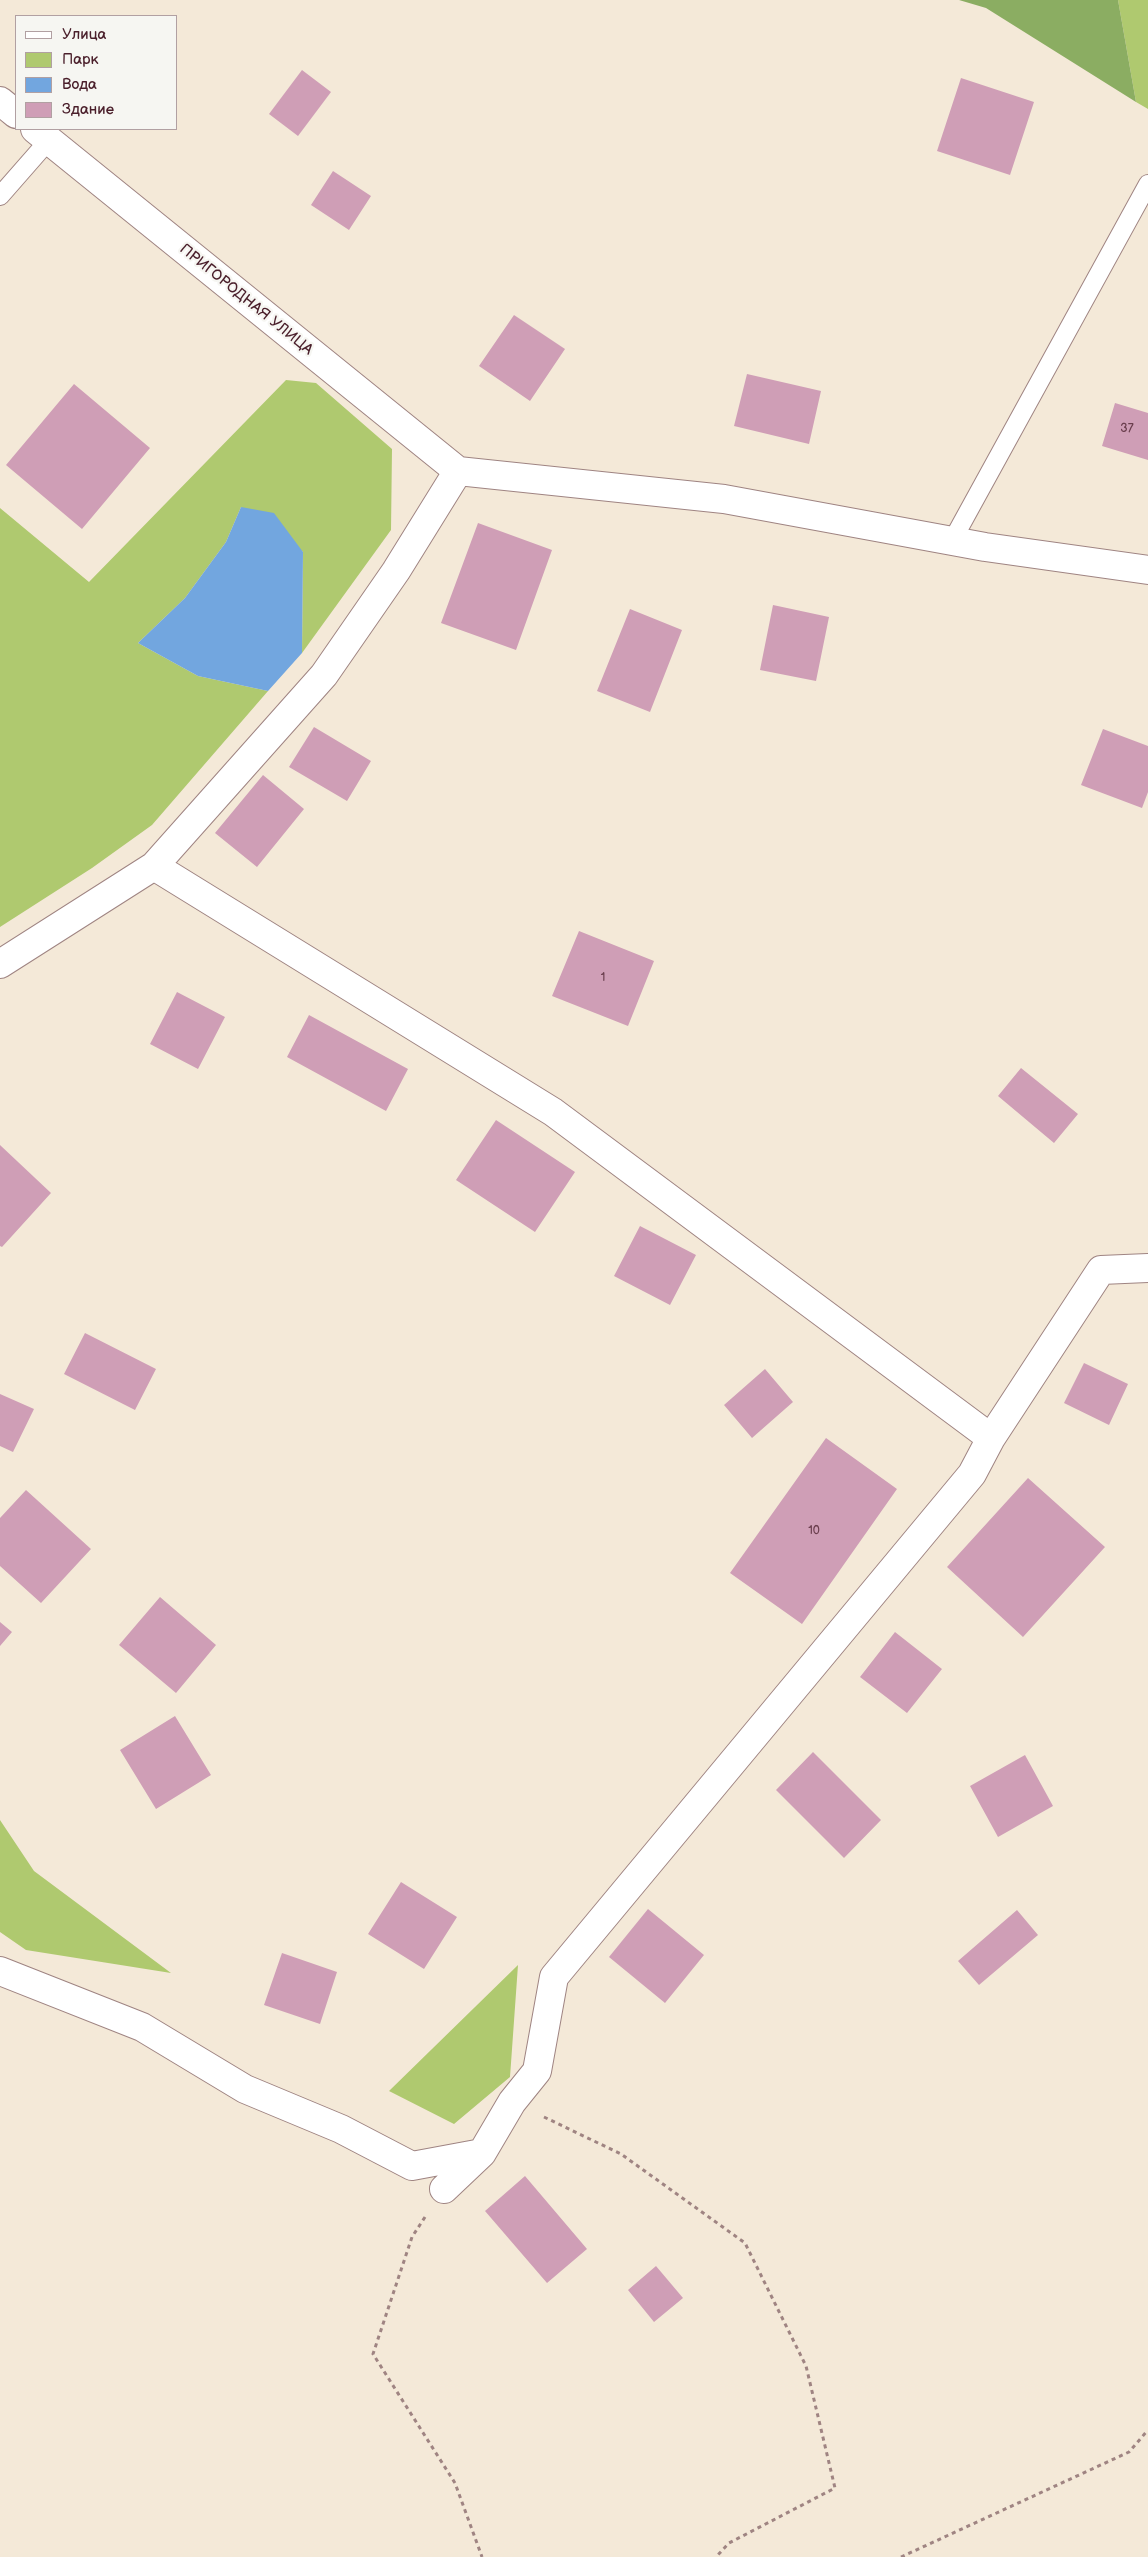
<!DOCTYPE html>
<html>
<head>
<meta charset="utf-8">
<style>
  body { margin:0 }
  #map { position:relative; width:1148px; height:2557px; overflow:hidden; background:#f4e9d8; font-family:"Balsamiq Sans",sans-serif }
  canvas { display:block }
  .legend { position:absolute; left:15px; top:15px; width:162px; height:115px; box-sizing:border-box; background:#f6f6f2; border:1px solid #b1a0a2; margin:0; padding:6px 9px; list-style:none; font-size:15px; color:#4a1f2b }
  .legend li { display:flex; align-items:center; gap:10px; height:25px }
  .legend b { width:25px; border:1px solid #b1a0a2 }
</style>
</head>
<body>
<div id="map">
<canvas width="1148" height="2557"></canvas>
<ul class="legend">
<li><b style="height:6px;background:#fff"></b>Улица</li>
<li><b style="height:14px;background:#afc96f"></b>Парк</li>
<li><b style="height:14px;background:#72a6df"></b>Вода</li>
<li><b style="height:14px;background:#cf9eb6"></b>Здание</li>
</ul>
</div>
<script>
const ctx = document.querySelector('canvas').getContext('2d');
ctx.lineJoin = 'round';
function paint(path, color) {
  ctx.fillStyle = color;
  ctx.fill(path, 'evenodd');
}
function shape(rows) {
  const path = new Path2D();
  for (const r of rows) {
    path.moveTo(r[0], r[1]);
    for (let i = 2; i < r.length; i += 2) path.lineTo(r[i], r[i + 1]);
  }
  return path;
}
function stroke(path, color, width, dash) {
  ctx.strokeStyle = color;
  ctx.lineWidth = width;
  ctx.lineCap = dash ? 'butt' : 'round';
  ctx.setLineDash(dash || []);
  ctx.stroke(path);
}
function label(font, color, halo, rows, align = 'center') {
  ctx.font = font + ' "Balsamiq Sans",sans-serif';
  ctx.lineWidth = 4.5;
  ctx.setLineDash([]);
  ctx.textBaseline = 'middle';
  ctx.strokeStyle = halo;
  ctx.fillStyle = color;
  for (const [text, x, y, turn = 0] of rows) {
    ctx.save();
    ctx.translate(x, y);
    ctx.rotate((+turn || 0) * Math.PI / 180);
    ctx.textAlign = isNaN(turn) ? turn : align;
    if (halo) ctx.strokeText(text, 0, 0);
    ctx.fillText(text, 0, 0);
    ctx.restore();
  }
}
paint(shape([
  [1118,0,1148,0,1148,109,1136,102],
  [286,380,316,383,392,449,391,530,302,653,303,552,241,507,226,542,185,598,138,643,198,676,268,691,152,825,92,868,0,927,0,508,89,582],
  [0,1820,34,1871,171,1973,26,1950,0,1932],
  [518,1965,510,2077,454,2124,389,2091]
]), '#afc96f');
paint(shape([
  [959,0,1118,0,1136,102,986,8]
]), '#8bad62');
paint(shape([
  [241,507,274,513,303,552,302,653,268,691,198,676,138,643,185,598,226,542]
]), '#72a6df');
paint(shape([
  [302,70,331,92,298,136,269,114],
  [961,78,1034,102,1010,175,937,151],
  [333,171,371,196,349,230,311,205],
  [514,315,565,349,530,401,479,366],
  [747,374,821,391,809,444,734,426],
  [74,384,150,448,82,529,6,465],
  [1115,403,1148,413,1148,460,1102,446],
  [478,523,552,550,516,650,441,623],
  [773,605,829,617,816,681,760,670],
  [630,609,682,630,650,712,597,691],
  [314,727,371,761,347,801,289,767],
  [1103,729,1148,746,1148,792,1142,808,1081,785],
  [263,775,304,809,257,867,215,833],
  [579,931,654,961,628,1026,552,996],
  [177,992,225,1017,198,1069,150,1044],
  [309,1015,408,1069,386,1111,287,1057],
  [1021,1068,1078,1114,1054,1143,998,1096],
  [496,1120,575,1172,535,1232,456,1180],
  [0,1145,51,1193,2,1247,0,1246],
  [640,1226,696,1255,670,1305,614,1276],
  [85,1333,156,1369,135,1410,64,1374],
  [1084,1363,1128,1384,1109,1425,1064,1403],
  [765,1369,793,1402,752,1438,724,1405],
  [0,1394,34,1409,13,1452,0,1446],
  [826,1438,897,1489,802,1624,730,1573],
  [1028,1478,1105,1547,1023,1637,947,1567],
  [26,1490,91,1549,41,1603,0,1566,0,1518],
  [160,1597,216,1645,176,1693,119,1645],
  [0,1622,12,1632,0,1646],
  [895,1632,942,1669,907,1713,860,1677],
  [175,1716,211,1775,156,1809,120,1750],
  [813,1752,881,1820,844,1858,776,1790],
  [1025,1755,1053,1806,998,1837,970,1786],
  [401,1882,457,1917,424,1969,368,1934],
  [648,1909,704,1955,665,2003,609,1957],
  [1017,1910,1038,1935,979,1985,958,1961],
  [282,1953,337,1972,320,2024,264,2005],
  [525,2176,587,2249,547,2283,485,2211],
  [656,2266,683,2298,654,2322,628,2290]
]), '#cf9eb6');
const service = shape([
  [0,196,49,140],
  [952,541,1148,184]
]);
const minor = shape([
  [0,101,16,114],
  [35,129,458,471],
  [154,866,553,1112,991,1438],
  [0,964,154,866,324,675,396,571,458,471,724,499,985,547,1148,570],
  [0,1971,142,2027,245,2089,341,2129,412,2166,482,2153],
  [444,2189,482,2153,512,2102,537,2071,554,1977,972,1474,991,1438,1101,1270,1148,1268]
]);
stroke(service, '#9f8482', 20);
stroke(minor, '#9f8482', 30);
stroke(shape([
  [544,2117,621,2154,745,2243,806,2366,835,2488,729,2543,716,2557],
  [425,2217,412,2237,373,2354,455,2483,482,2557],
  [901,2557,1129,2452,1148,2430]
]), '#9f8482', 3, [4, 4]);
stroke(service, '#fff', 18);
stroke(minor, '#fff', 28);
label('12px', '#6b3f4e', null, [
  ["37",1127,429],
  ["1",603,978],
  ["10",814,1531]
]);
label('15px', '#4a1f2b', '#f6f6f2', [
  ["ПРИГОРОДНАЯ УЛИЦА",246,300,39]
]);
</script>
</body>
</html>
